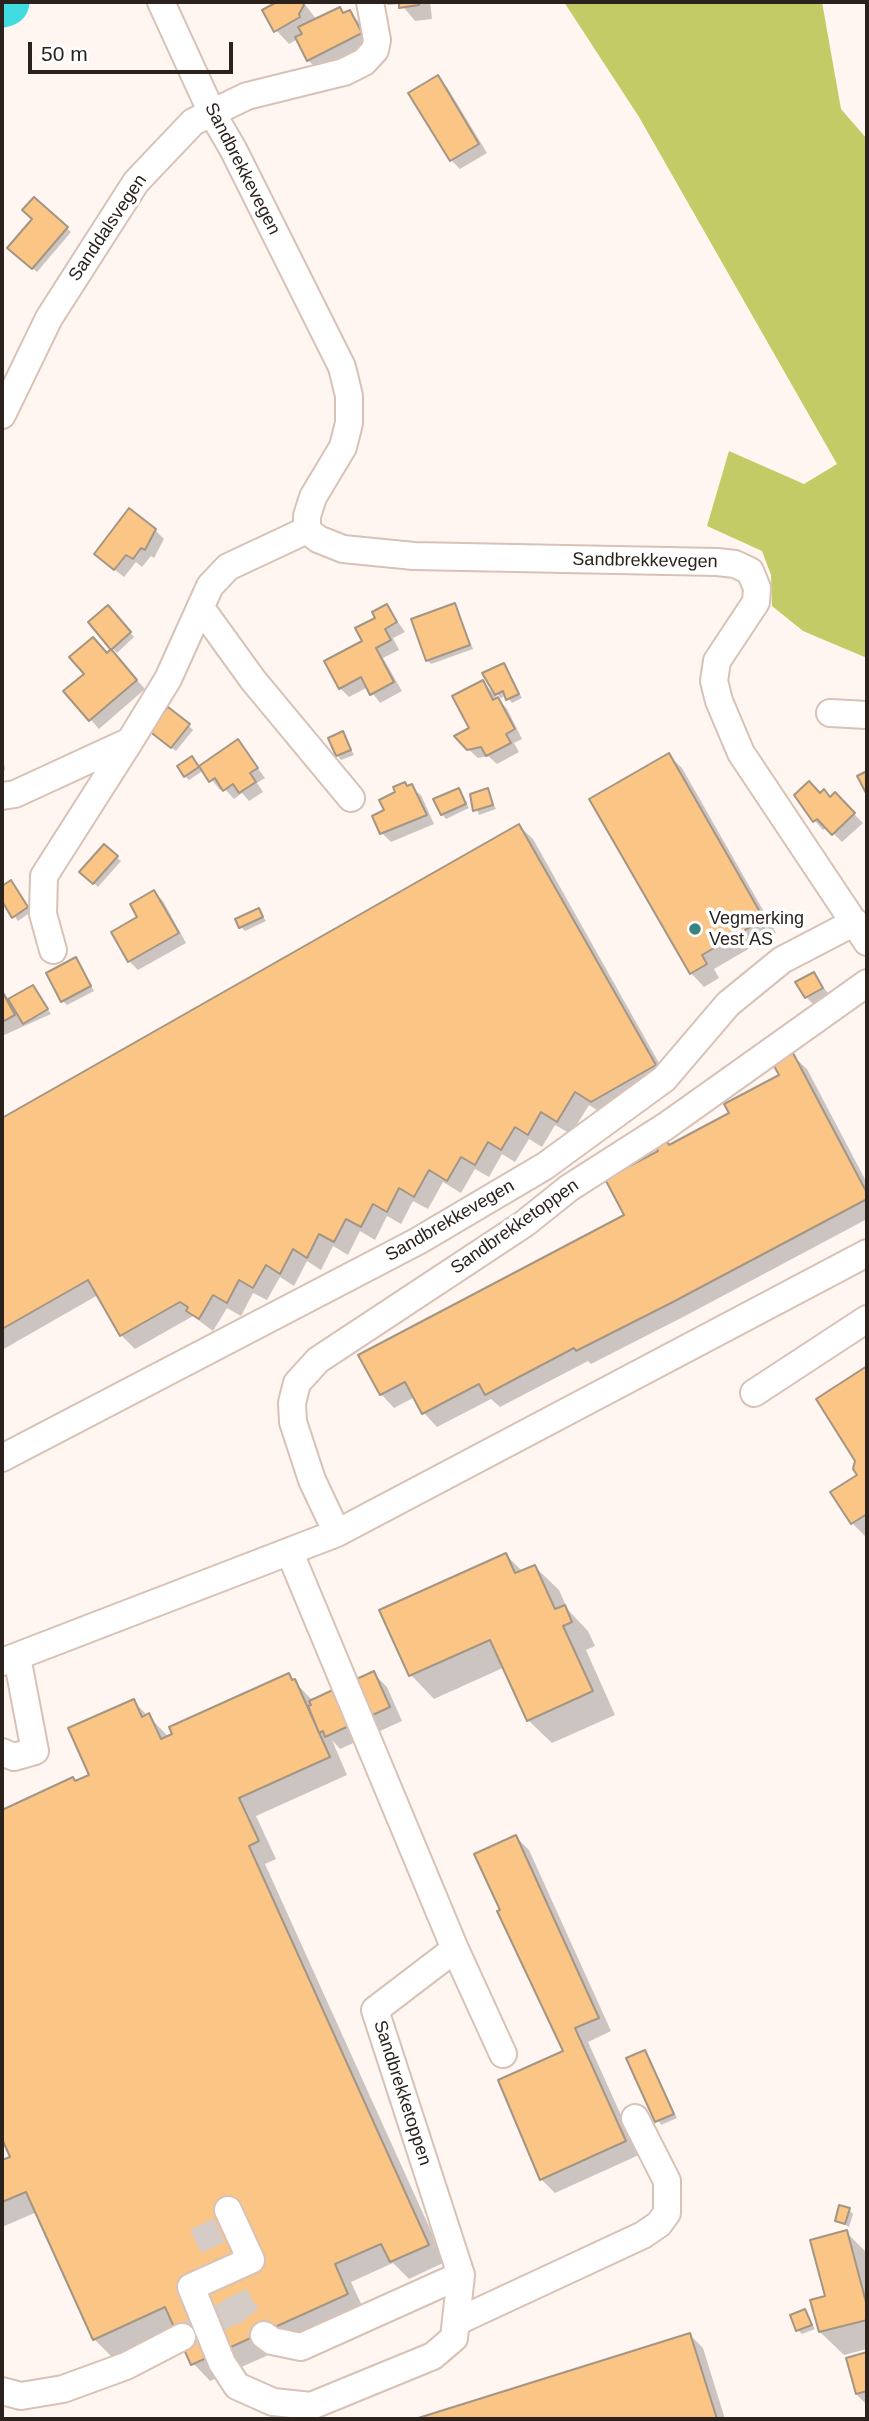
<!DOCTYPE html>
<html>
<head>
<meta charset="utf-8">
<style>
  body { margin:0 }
  #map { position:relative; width:869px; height:2421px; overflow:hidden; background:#fff6f1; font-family:Arial,sans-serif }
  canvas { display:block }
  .frame { position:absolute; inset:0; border:4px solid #2b221e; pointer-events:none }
  .scale { position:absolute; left:28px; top:42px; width:205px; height:32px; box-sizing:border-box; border:4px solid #2b221e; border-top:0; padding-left:9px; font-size:21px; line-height:24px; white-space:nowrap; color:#2b221e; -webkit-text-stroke:5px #fff; paint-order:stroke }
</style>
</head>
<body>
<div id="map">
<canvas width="869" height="2421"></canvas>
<div class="frame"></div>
<div class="scale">50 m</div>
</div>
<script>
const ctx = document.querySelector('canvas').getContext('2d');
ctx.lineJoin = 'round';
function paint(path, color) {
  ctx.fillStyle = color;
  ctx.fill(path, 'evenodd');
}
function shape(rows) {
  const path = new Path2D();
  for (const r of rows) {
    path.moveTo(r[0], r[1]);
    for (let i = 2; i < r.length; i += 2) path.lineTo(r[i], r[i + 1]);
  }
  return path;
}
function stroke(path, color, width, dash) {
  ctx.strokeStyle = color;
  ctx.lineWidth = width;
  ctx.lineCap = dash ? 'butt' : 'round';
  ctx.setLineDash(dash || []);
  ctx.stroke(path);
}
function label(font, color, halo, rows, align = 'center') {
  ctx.font = font + ' Arial,sans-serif';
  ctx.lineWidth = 7;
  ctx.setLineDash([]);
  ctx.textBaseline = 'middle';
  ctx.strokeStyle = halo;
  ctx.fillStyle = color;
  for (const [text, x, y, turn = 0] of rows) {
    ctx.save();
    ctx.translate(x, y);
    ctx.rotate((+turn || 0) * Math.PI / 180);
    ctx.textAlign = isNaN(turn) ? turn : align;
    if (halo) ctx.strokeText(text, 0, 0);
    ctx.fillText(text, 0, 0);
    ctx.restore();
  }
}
paint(shape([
  [564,2,822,2,841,109,867,139,867,658,803,631,772,606,771,575,762,551,707,526,729,451,804,484,837,464,639,117]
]), '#c2cb65');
paint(shape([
  [282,2,303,2,317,20,339,9,345,14,349,12,358,21,369,43,317,69,308,60,298,39,289,44,276,30,265,10],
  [385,2,430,2,432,19,415,21,401,4,388,5],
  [438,78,447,87,487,153,460,169,451,160,411,93],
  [34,199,71,232,37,272,13,252,34,219],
  [155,530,164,539,154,558,151,556,142,567,136,562,124,577,106,563],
  [455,605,473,649,431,664,427,660],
  [387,606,405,632,393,638,399,650,383,658,402,691,380,703,368,687,349,697,340,688],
  [112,611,134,637,117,653,90,623],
  [108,655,120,661,145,689,99,729,66,691],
  [504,665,522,698,512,703,506,695,498,700,501,698,497,694],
  [483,682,507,709,522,739,514,743,519,752,497,764,488,756,478,758,468,749],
  [189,726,193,730,176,751,155,735],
  [343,733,354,755,341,760,337,755],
  [238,741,265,778,257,783,263,792,249,801,242,793,234,799,223,787,220,790,204,770,189,780,185,776,196,763,199,768],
  [2,749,5,770,2,771],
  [668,755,682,768,776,933,714,969,719,978,704,987,691,973],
  [405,784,421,795,434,824,391,842,382,833,386,811],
  [459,790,469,808,446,819,442,814],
  [487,790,496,809,479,815,472,795],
  [821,795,831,799,835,795,863,823,842,842,827,827,823,830,815,821],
  [519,826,533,839,668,1079,605,1115,589,1105,571,1134,555,1125,542,1147,529,1139,515,1162,502,1154,489,1177,475,1169,461,1193,443,1182,428,1209,413,1201,401,1224,387,1216,375,1240,360,1231,348,1255,333,1246,321,1270,307,1261,294,1286,280,1277,267,1300,253,1293,241,1316,227,1308,213,1331,193,1316,135,1349,121,1335,98,1295,2,1350,2,1120],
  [104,846,121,861,98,887,82,872],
  [11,883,31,912,18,921,2,898,2,888],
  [154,892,163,901,186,943,138,970,129,961,140,917],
  [258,910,266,921,245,931,241,927],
  [76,959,94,991,67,1005,63,1001],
  [813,974,835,1002,820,1011,806,997],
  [33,987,51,1014,2,1036,2,989,9,1000],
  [793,1056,807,1069,867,1183,867,1219,685,1316,591,1364,588,1361,500,1407,491,1399,437,1427,424,1413,415,1397,394,1408,381,1394,626,1216,666,1141,671,1146,731,1114,782,1076],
  [867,1368,867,1536,866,1537,852,1523,859,1476,857,1461,818,1399],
  [506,1555,523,1572,535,1567,559,1590,568,1610,588,1631,595,1646,586,1650,615,1715,552,1743,528,1720,505,1667,434,1699,411,1675],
  [373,1673,387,1687,402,1721,340,1749,332,1740,347,1775,256,1816,276,1859,265,1864,445,2262,409,2279,393,2263,351,2282,365,2312,210,2381,193,2363,176,2328,112,2357,94,2339,37,2212,2,2227,2,2162,12,2158,2,2135,2,1812,73,1779,76,1783,91,1776,133,1701,169,1737,289,1676,313,1701],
  [516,1837,529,1850,611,2031,588,2042,639,2155,555,2193,541,2179,514,2117,566,2051,502,1911],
  [644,2052,677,2118,661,2125,628,2059],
  [849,2210,853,2214,849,2227,837,2220],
  [846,2232,867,2253,867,2349,844,2355,820,2332],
  [805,2311,815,2329,802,2334,798,2330],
  [690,2335,703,2348,725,2419,427,2419],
  [867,2353,867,2405,858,2396,848,2359]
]), '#0003');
stroke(shape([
  [2,3,5,2]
]), '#3fdde0', 49);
const building = shape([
  [277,2,302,2,304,5,299,14,300,17,274,32,262,10,277,2],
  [399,2,419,2,419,5,399,8,399,2],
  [340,7,343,13,350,10,362,33,307,61,295,37,302,34,298,27,340,7],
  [438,75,479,144,450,161,408,93,438,75],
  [34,197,68,227,32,269,7,248,32,219,22,210,34,197],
  [129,508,156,529,145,550,141,548,133,559,126,555,114,570,94,554,129,508],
  [455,603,470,645,426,661,411,619,455,603],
  [387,604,397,622,385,629,391,640,376,648,394,682,370,695,361,677,339,689,324,661,362,641,355,628,375,618,372,612,387,604],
  [108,605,131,632,111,650,88,622,108,605],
  [93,637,107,653,111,649,137,680,89,721,63,691,84,674,69,657,93,637],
  [504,663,519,694,506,700,503,691,495,695,482,673,504,663],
  [483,680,493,700,498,697,515,729,506,734,511,743,486,756,481,747,467,750,454,736,469,728,452,696,483,680],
  [168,707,190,724,171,748,149,731,168,707],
  [343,731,351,750,336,756,328,738,343,731],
  [238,739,258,768,250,773,256,782,239,793,233,784,223,791,215,778,209,782,199,766,238,739],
  [669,753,764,919,702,955,707,964,690,974,589,799,669,753],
  [192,756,199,767,184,777,177,766,192,756],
  [867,771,867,795,857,776,867,771],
  [809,781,820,793,824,789,830,797,835,792,855,813,832,835,817,819,813,822,794,795,809,781],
  [405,782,407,786,412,784,427,815,380,834,372,816,384,810,379,800,395,792,393,787,405,782],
  [459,788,466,804,441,815,433,799,459,788],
  [488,788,493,805,473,811,470,794,488,788],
  [519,824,656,1065,591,1102,575,1092,557,1122,541,1112,528,1135,515,1127,501,1150,488,1142,475,1165,461,1157,447,1181,429,1170,414,1197,399,1188,387,1212,373,1204,361,1227,346,1219,334,1242,319,1234,307,1258,293,1249,280,1274,266,1265,253,1288,239,1280,227,1303,213,1295,199,1319,186,1311,188,1307,180,1302,120,1336,88,1280,2,1329,2,1118,519,824],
  [104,844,118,856,93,884,79,872,104,844],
  [11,880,28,907,12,918,2,901,2,886,11,880],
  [154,890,179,933,128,962,111,932,137,917,130,904,154,890],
  [259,908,263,917,239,928,235,919,259,908],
  [76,957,91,986,61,1002,46,973,76,957],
  [814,972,823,988,805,998,795,982,814,972],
  [33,985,48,1009,23,1024,8,999,33,985],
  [2,991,15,1015,2,1022,2,991],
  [793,1053,867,1193,867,1199,671,1303,576,1351,574,1348,485,1395,479,1384,422,1414,405,1382,380,1395,358,1355,624,1215,605,1179,658,1151,655,1145,666,1139,669,1145,729,1113,724,1104,779,1075,773,1064,793,1053],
  [867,1366,867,1514,851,1524,830,1492,857,1475,853,1469,855,1461,816,1399,867,1366],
  [506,1553,515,1573,535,1565,555,1609,565,1605,572,1622,563,1626,593,1691,527,1721,490,1640,409,1676,379,1610,506,1553],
  [374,1671,390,1707,325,1737,323,1731,319,1733,308,1706,311,1705,309,1701,374,1671],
  [289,1673,292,1680,295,1679,330,1757,239,1798,259,1841,249,1846,429,2245,390,2262,381,2244,335,2264,348,2294,191,2365,165,2307,93,2340,26,2192,2,2202,2,2160,10,2157,2,2139,2,1810,73,1777,75,1781,89,1775,68,1728,134,1699,142,1717,149,1713,161,1739,172,1734,169,1727,289,1673],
  [516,1835,599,2018,575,2028,626,2141,540,2180,498,2080,563,2051,497,1911,500,1910,474,1854,516,1835],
  [645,2050,674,2114,655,2122,626,2058,645,2050],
  [839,2205,850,2208,845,2224,835,2221,839,2205],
  [847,2230,867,2306,867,2320,819,2332,810,2300,825,2296,810,2240,847,2230],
  [805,2309,812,2325,796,2331,790,2315,805,2309],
  [690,2333,717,2419,415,2419,690,2333],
  [867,2352,867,2391,856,2394,846,2358,867,2352]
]);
paint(building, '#fac585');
stroke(building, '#a49584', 2);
stroke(shape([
  [202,2224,241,2307,264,2335],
  [182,2337,241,2307]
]), '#d5ccc7', 26, [26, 13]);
const minor = shape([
  [161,2,212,113,233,149,342,367,349,396,349,423,343,447,313,497,307,516,307,530,318,539,343,549,414,556,717,562,735,564,750,571,757,588,756,602,717,661,714,681,719,701,741,753,867,942],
  [2,415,49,318,136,182,193,122,247,96,344,72,364,62,375,50,377,40,370,2],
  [201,608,253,680,351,798],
  [830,713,867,715],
  [2,796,15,794,130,741,168,679,210,586,228,567,307,530],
  [53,950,43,914,44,876,130,741],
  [754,1393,867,1319],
  [2,1458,418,1241,545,1166,664,1079,728,1004,782,960,855,922],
  [337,1533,312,1480,293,1422,292,1403,297,1383,318,1360,524,1224,569,1188,666,1126,867,983],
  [2,1662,337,1533,867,1253],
  [2,1752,14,1757,35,1751,17,1657],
  [455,1949,503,2054],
  [228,2210,251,2260,191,2287,222,2363,237,2386,273,2402,311,2406,433,2356,454,2338,461,2275],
  [456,2322,643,2235,659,2224,667,2213,667,2181,635,2118],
  [264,2335,272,2341,301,2347,461,2275,375,2010,455,1949,290,1553],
  [2,2391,21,2396,63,2389,126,2366,182,2337]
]);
stroke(minor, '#d8c1b6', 30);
stroke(minor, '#fff', 26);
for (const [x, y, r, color] of [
  [695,929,7,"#3a8280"]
]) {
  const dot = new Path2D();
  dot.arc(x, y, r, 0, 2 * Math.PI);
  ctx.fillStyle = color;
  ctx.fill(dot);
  stroke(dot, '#fff', 2.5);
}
label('18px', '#2b221e', '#fff', [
  ["Sandbrekkevegen",242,169,63],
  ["Sanddalsvegen",108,228,-56],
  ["Sandbrekkevegen",645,561,1],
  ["Sandbrekkevegen",450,1221,-30],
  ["Sandbrekketoppen",515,1227,-35],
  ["Sandbrekketoppen",402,2093,72]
]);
label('18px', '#2b221e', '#fff', [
  ["Vegmerking",709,919],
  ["Vest AS",709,940]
], 'left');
</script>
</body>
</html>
